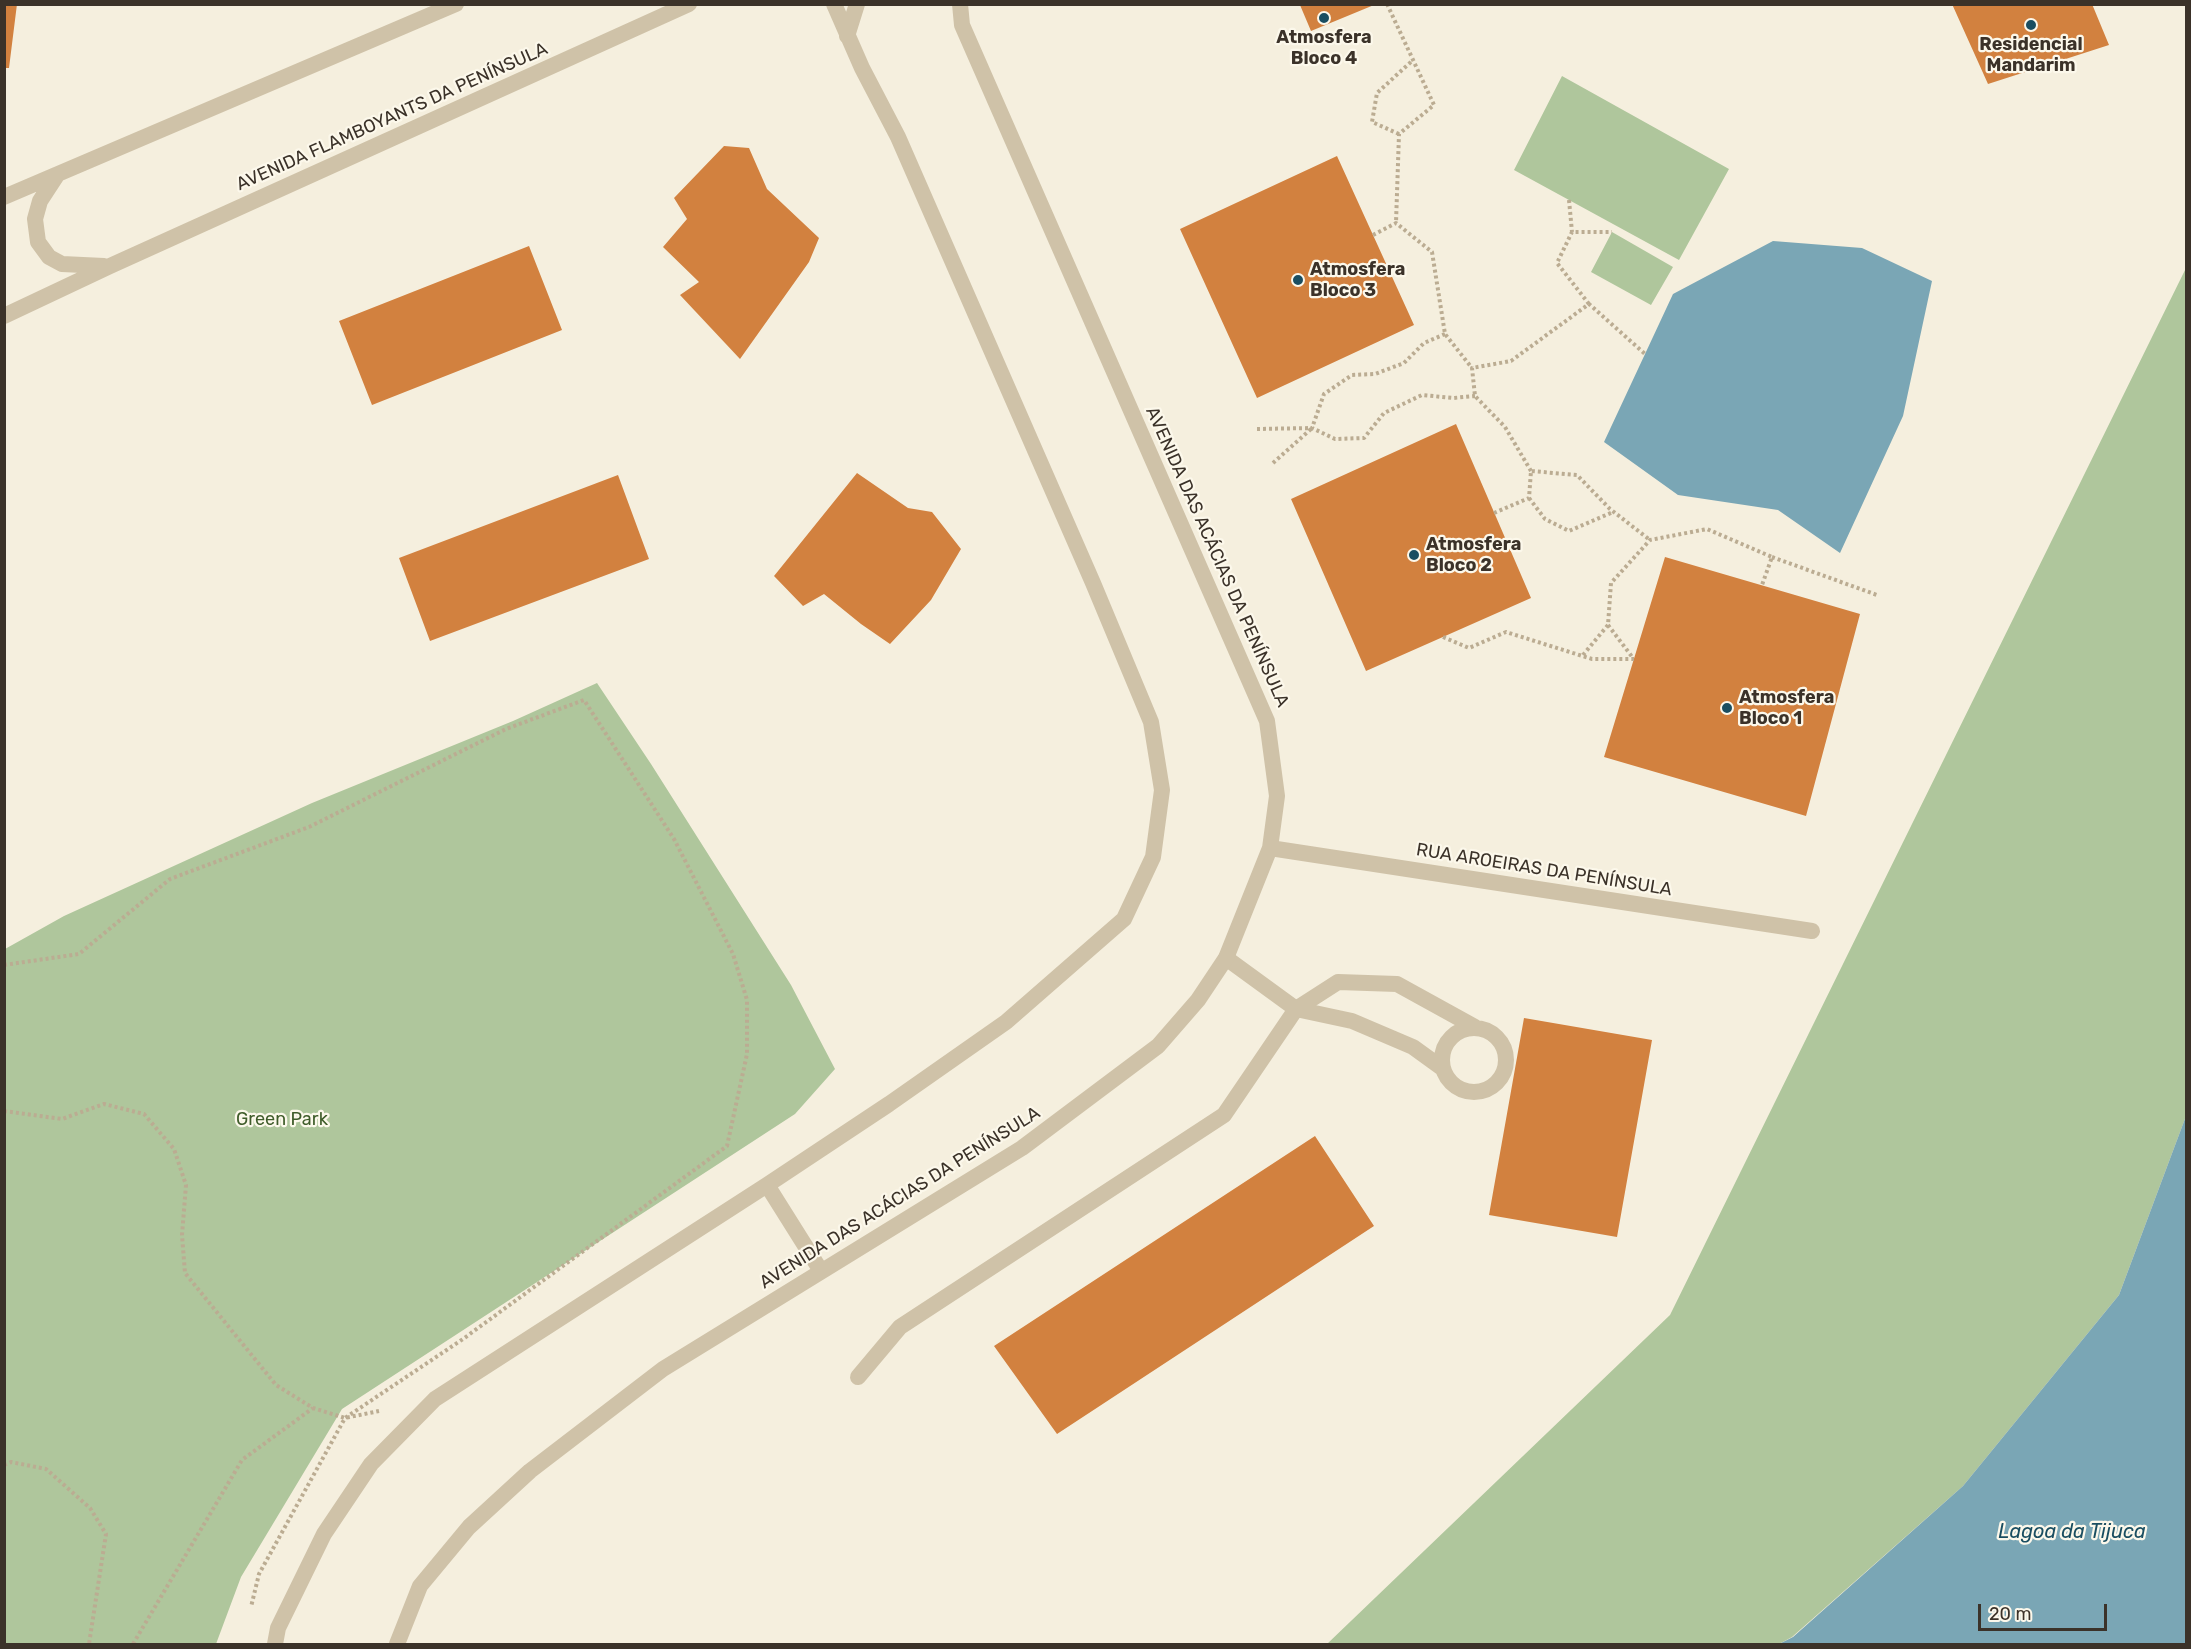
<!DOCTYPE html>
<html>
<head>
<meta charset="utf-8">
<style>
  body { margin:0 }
  #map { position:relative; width:2191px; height:1649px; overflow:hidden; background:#f5efde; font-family:Rubik,sans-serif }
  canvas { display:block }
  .frame { position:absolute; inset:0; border:6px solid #3b3229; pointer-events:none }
  .scale { position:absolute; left:1978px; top:1604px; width:129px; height:27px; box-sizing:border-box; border:3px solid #3b3229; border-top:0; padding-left:8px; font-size:18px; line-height:21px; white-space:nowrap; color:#3b3229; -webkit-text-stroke:4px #fcf8eb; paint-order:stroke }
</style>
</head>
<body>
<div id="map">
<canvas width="2191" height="1649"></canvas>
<div class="frame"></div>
<div class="scale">20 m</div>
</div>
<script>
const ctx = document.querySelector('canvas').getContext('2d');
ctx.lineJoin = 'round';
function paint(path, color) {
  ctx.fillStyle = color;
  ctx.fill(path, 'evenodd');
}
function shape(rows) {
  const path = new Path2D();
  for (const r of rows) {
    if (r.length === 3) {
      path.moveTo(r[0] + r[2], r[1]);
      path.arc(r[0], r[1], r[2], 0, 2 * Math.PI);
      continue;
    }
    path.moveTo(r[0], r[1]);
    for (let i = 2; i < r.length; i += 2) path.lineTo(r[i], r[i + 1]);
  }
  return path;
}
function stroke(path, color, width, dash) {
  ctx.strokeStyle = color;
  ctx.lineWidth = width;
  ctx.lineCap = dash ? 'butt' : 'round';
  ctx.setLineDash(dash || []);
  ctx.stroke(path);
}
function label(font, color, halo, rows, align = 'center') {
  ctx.font = font + ' Rubik,sans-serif';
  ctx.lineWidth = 4.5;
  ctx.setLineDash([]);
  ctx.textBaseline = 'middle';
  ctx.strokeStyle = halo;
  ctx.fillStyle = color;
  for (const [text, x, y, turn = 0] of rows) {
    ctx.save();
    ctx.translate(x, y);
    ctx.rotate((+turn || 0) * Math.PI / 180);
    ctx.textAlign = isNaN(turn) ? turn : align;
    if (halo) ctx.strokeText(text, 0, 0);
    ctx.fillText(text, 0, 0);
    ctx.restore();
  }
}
paint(shape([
  [1562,76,1729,169,1679,260,1514,170],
  [1612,232,1673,267,1651,305,1591,272],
  [2186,268,2186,1116,2119,1295,1963,1486,1792,1637,1779,1644,1327,1644,1670,1315],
  [597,683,651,764,791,985,835,1069,795,1114,342,1409,241,1577,216,1644,5,1644,5,949,64,916,312,803,513,721]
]), '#afc69c');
paint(shape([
  [1773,241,1862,248,1932,281,1903,416,1840,553,1778,510,1678,495,1604,442,1673,294],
  [2186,1116,2186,1644,1779,1644,1793,1637,1963,1486,2119,1295]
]), '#7aa6b5');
paint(shape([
  [4,4,17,4,9,68,4,68],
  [1952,4,2092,4,2109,45,1988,84],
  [1300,5,1374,5,1311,31],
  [724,146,749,148,767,189,819,238,809,262,740,359,680,295,699,282,663,247,687,219,674,198],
  [1337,156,1414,325,1257,398,1180,229],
  [529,246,562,330,372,405,339,321],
  [1456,424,1531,598,1366,671,1291,499],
  [857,473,908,508,932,512,961,549,931,600,890,644,861,624,824,594,803,606,774,576],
  [618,475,649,559,430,641,399,558],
  [1665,557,1860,614,1806,816,1604,757],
  [1524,1018,1652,1040,1617,1237,1489,1215],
  [1315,1136,1374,1226,1057,1434,994,1346]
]), '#d2813f');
stroke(shape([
  [1387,4,1434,105,1399,134,1396,223],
  [1399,134,1372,122,1377,93,1413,60],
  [1569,200,1572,232],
  [1373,235,1396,223,1432,252,1445,334,1472,368],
  [1589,304,1557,263,1572,232,1612,232],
  [1445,334,1424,343,1404,363,1375,374,1352,375,1324,394,1312,428,1335,439,1364,438,1384,413,1422,395,1453,398,1475,396],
  [1257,429,1312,428],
  [1273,463,1311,429],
  [1531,471,1505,427,1475,396,1472,368,1511,361,1589,304,1645,354],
  [1529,498,1545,519,1569,531,1613,512],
  [1494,513,1529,498,1531,471,1577,475,1610,509,1650,540],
  [1772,557,1877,595],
  [1608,625,1633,658],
  [1443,637,1469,648,1506,632,1592,659,1634,659],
  [1583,655,1608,625,1611,583,1650,540,1707,529,1772,557,1762,585],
  [4,965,79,954,170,879,309,827,506,729,584,700,674,839,733,954,747,1000,747,1054,727,1146,463,1339,345,1418,259,1574,251,1607],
  [4,1111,62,1119,104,1104,144,1114,174,1149,186,1185,182,1235,185,1273,276,1385,313,1408,345,1418,379,1411],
  [4,1465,11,1462,46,1469,90,1508,106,1534,89,1644],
  [133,1644,242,1460,313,1408]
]), '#bbac92', 4, [3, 3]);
stroke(shape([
  [1226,958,1296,1009,1352,1021,1413,1047,1442,1068],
  [1474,1060,32],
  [858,1377,900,1327,1224,1115,1296,1009,1338,982,1397,984,1475,1027]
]), '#cfc2a8', 16);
stroke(shape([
  [847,36,857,4],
  [57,175,40,201,35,219,38,242,49,257,62,264,104,266],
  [4,197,456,4],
  [4,316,110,266,689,4],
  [1270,848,1812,931],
  [767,1185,821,1271],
  [275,1644,278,1628,324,1534,371,1464,435,1399,767,1185,889,1104,1006,1022,1124,919,1153,857,1162,790,1151,722,1093,583,898,137,862,68,834,4],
  [397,1644,420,1586,469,1527,530,1471,663,1369,1022,1148,1158,1046,1198,1000,1226,958,1270,848,1277,796,1267,721,962,25,960,4]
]), '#cfc2a8', 16);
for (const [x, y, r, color] of [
  [1324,18,6,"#1a4e61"],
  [2031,25,6,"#1a4e61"],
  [1298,280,6,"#1a4e61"],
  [1414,555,6,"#1a4e61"],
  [1727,708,6,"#1a4e61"]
]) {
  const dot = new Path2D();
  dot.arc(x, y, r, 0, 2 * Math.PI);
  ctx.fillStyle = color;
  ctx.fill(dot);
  stroke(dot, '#fcf8eb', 2);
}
label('bold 18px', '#3b3229', '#fcf8eb', [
  ["Atmosfera",1324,38,"center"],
  ["Bloco 4",1324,59,"center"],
  ["Residencial",2031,45,"center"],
  ["Mandarim",2031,66,"center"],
  ["Atmosfera",1310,270],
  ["Bloco 3",1310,291],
  ["Atmosfera",1426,545],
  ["Bloco 2",1426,566],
  ["Atmosfera",1739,698],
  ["Bloco 1",1739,719]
], 'left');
label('18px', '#3b3229', '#fcf8eb', [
  ["AVENIDA FLAMBOYANTS DA PENÍNSULA",392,117,-24],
  ["AVENIDA DAS ACÁCIAS DA PENÍNSULA",1217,557,66],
  ["RUA AROEIRAS DA PENÍNSULA",1544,870,9],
  ["AVENIDA DAS ACÁCIAS DA PENÍNSULA",900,1198,-32]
]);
label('18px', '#3f5c2a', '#fcf8eb', [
  ["Green Park",282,1120]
]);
label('italic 20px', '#1a4e61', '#fcf8eb', [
  ["Lagoa da Tijuca",2072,1532]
]);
</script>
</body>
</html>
